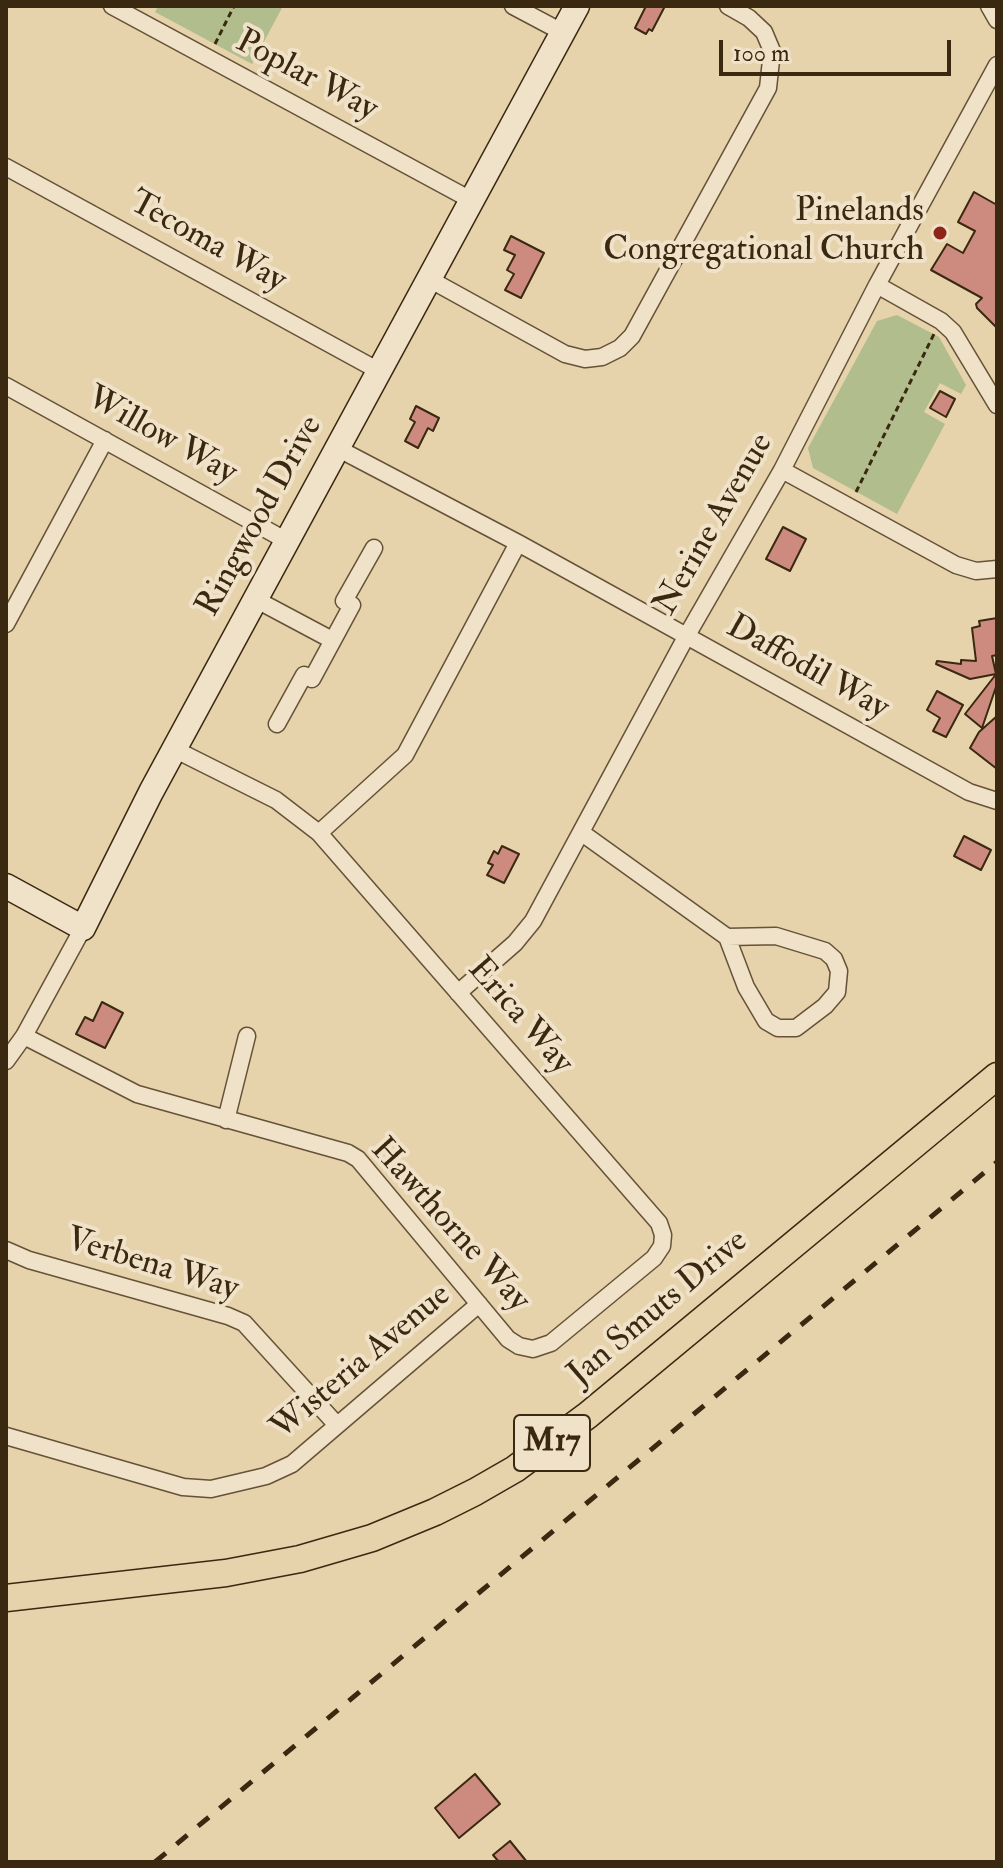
<!DOCTYPE html>
<html>
<head>
<meta charset="utf-8">
<style>
  body { margin:0 }
  #map { position:relative; width:1003px; height:1868px; overflow:hidden; background:#e6d2ab; font-family:"IM FELL Double Pica",serif }
  canvas { display:block }
  .frame { position:absolute; inset:0; border:8px solid #3a2810; pointer-events:none }
  .scale { position:absolute; left:719px; top:40px; width:232px; height:36px; box-sizing:border-box; border:4px solid #3a2810; border-top:0; padding-left:10px; font-size:24px; line-height:28px; white-space:nowrap; color:#3a2810; -webkit-text-stroke:6px #efe2c8; paint-order:stroke }
</style>
</head>
<body>
<div id="map">
<canvas width="1003" height="1868"></canvas>
<div class="frame"></div>
<div class="scale">100 m</div>
</div>
<script>
const ctx = document.querySelector('canvas').getContext('2d');
ctx.lineJoin = 'round';
function paint(path, color) {
  ctx.fillStyle = color;
  ctx.fill(path, 'evenodd');
}
function shape(rows) {
  const path = new Path2D();
  for (const r of rows) {
    path.moveTo(r[0], r[1]);
    for (let i = 2; i < r.length; i += 2) path.lineTo(r[i], r[i + 1]);
  }
  return path;
}
function stroke(path, color, width, dash) {
  ctx.strokeStyle = color;
  ctx.lineWidth = width;
  ctx.lineCap = dash ? 'butt' : 'round';
  ctx.setLineDash(dash || []);
  ctx.stroke(path);
}
function label(font, color, halo, rows, align = 'center') {
  ctx.font = font + ' "IM FELL Double Pica",serif';
  ctx.lineWidth = 8;
  ctx.setLineDash([]);
  ctx.textBaseline = 'middle';
  ctx.strokeStyle = halo;
  ctx.fillStyle = color;
  for (const [text, x, y, turn = 0] of rows) {
    ctx.save();
    ctx.translate(x, y);
    ctx.rotate((+turn || 0) * Math.PI / 180);
    ctx.textAlign = isNaN(turn) ? turn : align;
    if (halo) ctx.strokeText(text, 0, 0);
    ctx.fillText(text, 0, 0);
    ctx.restore();
  }
}
paint(shape([
  [158,6,283,6,252,64,155,12],
  [897,315,939,337,966,385,961,394,940,383,924,412,945,424,897,514,813,468,808,448,877,321]
]), '#b1bd8c');
const building = shape([
  [646,6,665,6,652,31,649,29,646,34,635,28,646,6],
  [974,192,997,205,997,328,977,308,976,304,982,298,931,270,947,244,963,253,975,231,958,222,974,192],
  [511,236,544,253,521,298,505,290,514,274,507,270,515,255,504,250,511,236],
  [940,391,955,399,946,417,930,408,940,391],
  [416,406,439,418,433,431,428,428,418,448,405,441,415,422,410,419,416,406],
  [783,527,806,539,790,571,766,559,783,527],
  [997,618,997,655,992,656,996,674,970,679,936,664,937,661,961,664,961,660,976,661,972,628,980,626,979,621,997,618],
  [997,673,997,684,982,728,965,714,997,673],
  [937,691,963,705,946,737,933,731,940,718,927,710,937,691],
  [997,716,997,769,970,748,979,732,997,716],
  [964,836,991,850,981,870,954,856,964,836],
  [502,846,519,854,504,883,487,875,493,865,488,863,494,851,498,854,502,846],
  [102,1002,123,1013,105,1048,76,1034,85,1017,93,1021,102,1002],
  [475,1774,500,1804,459,1838,435,1808,475,1774],
  [510,1841,527,1862,499,1862,493,1855,510,1841]
]);
paint(building, '#cd8a7e');
stroke(building, '#3a2810', 2);
const street = shape([
  [112,6,471,200],
  [513,6,562,32],
  [989,6,997,20],
  [6,167,379,371],
  [429,279,565,354,585,359,602,357,620,348,632,336,768,88,772,51,764,32,749,18,728,6],
  [877,285,941,321,953,332,997,405],
  [6,386,287,541],
  [337,448,518,543,969,792,997,801],
  [782,470,956,565,976,571,997,569],
  [255,599,332,640],
  [6,624,105,440],
  [277,724,304,675,312,679,352,605,344,601,374,548],
  [319,833,405,755,518,543],
  [582,833,727,937,746,987,766,1021,778,1028,796,1028,825,1006,837,992,839,971,834,959,825,951,776,936,727,937],
  [458,993,515,943,533,921,686,637,782,470,877,285,997,65],
  [24,1036,137,1094,348,1153,358,1159,508,1339,519,1346,533,1349,551,1343,654,1258,662,1246,663,1235,659,1223,319,833,276,800,174,749],
  [6,1061,24,1036,83,928],
  [226,1120,247,1036],
  [6,1250,29,1260,228,1316,244,1323,336,1424],
  [6,1436,183,1487,211,1489,266,1476,292,1464,479,1304]
]);
const secondary = shape([
  [6,886,83,928,151,792,577,6]
]);
const primary = shape([
  [6,1598,226,1573,300,1559,372,1538,435,1512,475,1492,515,1469,588,1415,997,1076]
]);
stroke(street, '#655237', 19);
stroke(secondary, '#3a2810', 27);
stroke(primary, '#3a2810', 29);
stroke(shape([
  [215,44,234,6],
  [856,492,934,334]
]), '#3a2810', 3, [6, 4]);
stroke(street, '#efe2c8', 16);
stroke(secondary, '#efe2c8', 24);
stroke(primary, '#e6d2ab', 26);
stroke(shape([
  [155,1862,997,1162]
]), '#3a2810', 5, [14, 14]);
for (const [x, y, r, color] of [
  [940,233,8,"#8f2418"]
]) {
  const dot = new Path2D();
  dot.arc(x, y, r, 0, 2 * Math.PI);
  ctx.fillStyle = color;
  ctx.fill(dot);
  stroke(dot, '#efe2c8', 3);
}
for (const [x, y, w] of [
  [552,1443,76]
]) {
  const box = new Path2D();
  box.roundRect(x - w / 2, y - 28, w, 56, 6);
  ctx.fillStyle = '#efe2c8';
  ctx.fill(box);
  stroke(box, '#3a2810', 2);
}
label('bold 32px', '#3a2810', null, [
  ["M17",552,1443]
]);
label('34px', '#3a2810', '#efe2c8', [
  ["Poplar Way",306,77,28],
  ["Tecoma Way",207,243,29],
  ["Willow Way",161,437,29],
  ["Ringwood Drive",261,517,-61],
  ["Nerine Avenue",715,525,-60],
  ["Daffodil Way",807,669,29],
  ["Erica Way",519,1017,49],
  ["Hawthorne Way",449,1226,48],
  ["Verbena Way",152,1266,17],
  ["Jan Smuts Drive",659,1309,-40],
  ["Wisteria Avenue",362,1363,-40]
]);
label('34px', '#3a2810', '#efe2c8', [
  ["Pinelands",924,213],
  ["Congregational Church",924,252]
], 'right');
</script>
</body>
</html>
